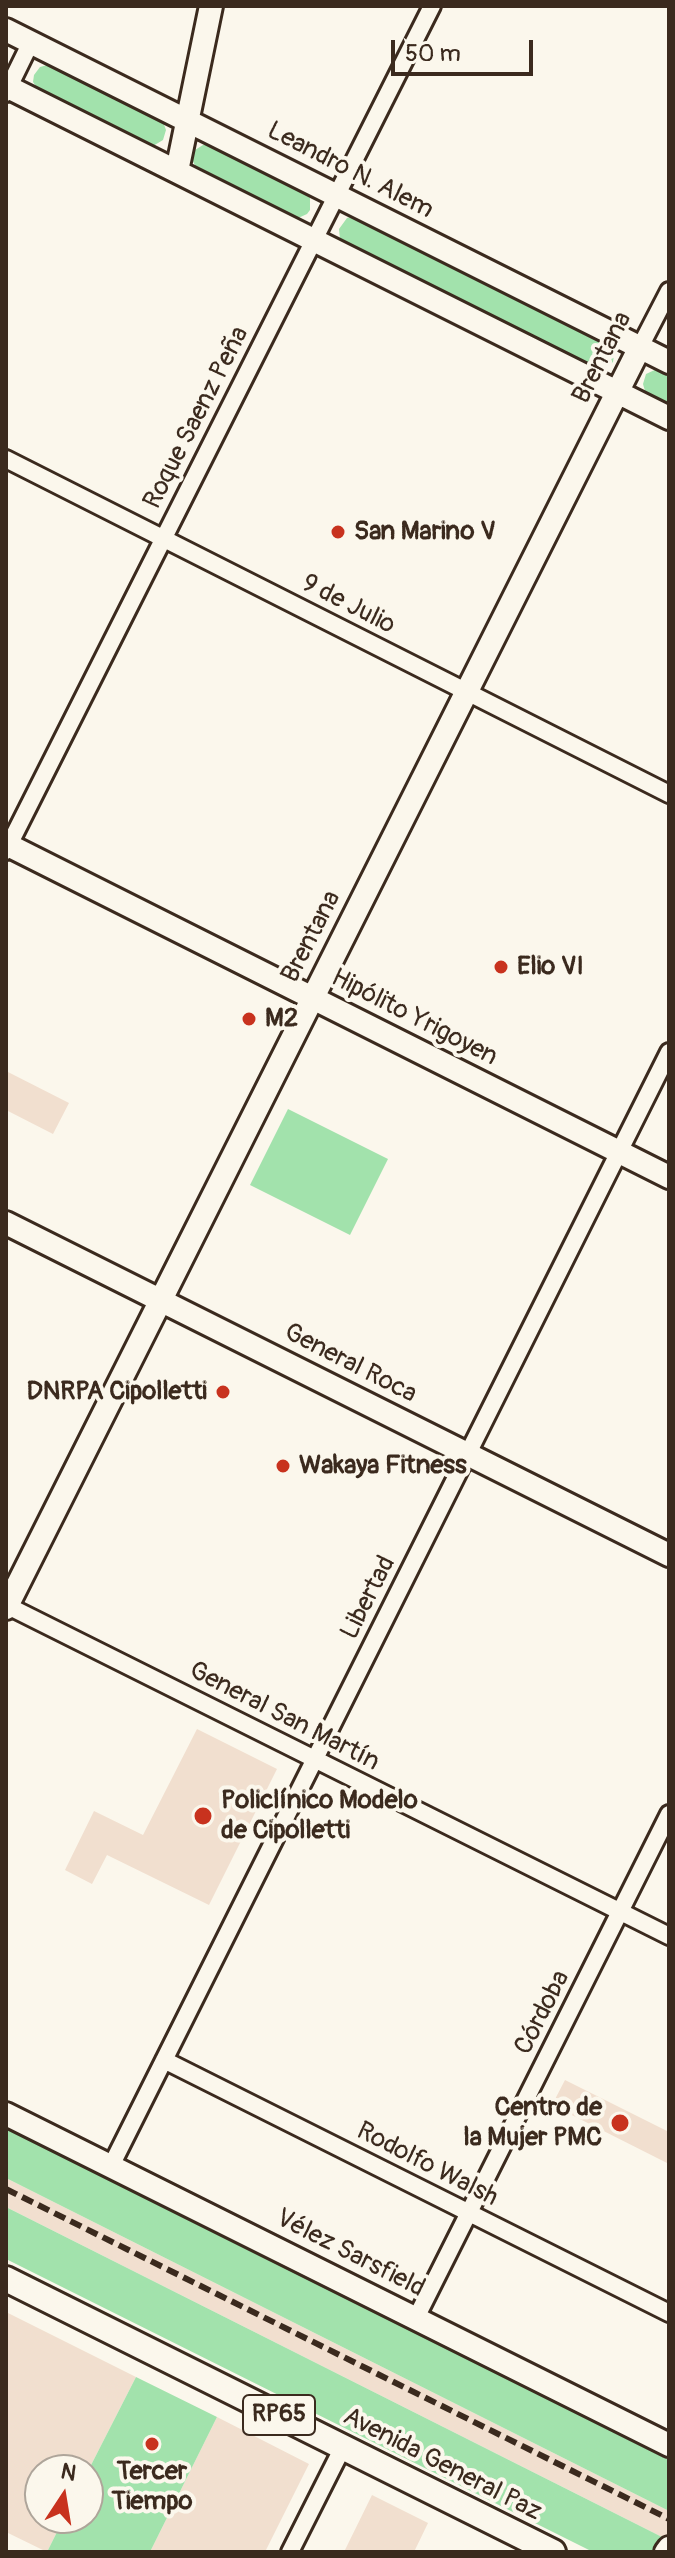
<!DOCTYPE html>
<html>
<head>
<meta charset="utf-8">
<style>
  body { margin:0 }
  #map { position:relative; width:675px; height:2558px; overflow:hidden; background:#fbf7ec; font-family:Pangolin,sans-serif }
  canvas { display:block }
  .frame { position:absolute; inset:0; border:8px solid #3b2a1e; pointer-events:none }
  .north { position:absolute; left:24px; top:2454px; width:80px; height:80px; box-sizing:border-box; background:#fbf7ec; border:2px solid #aea59a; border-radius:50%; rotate:12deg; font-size:22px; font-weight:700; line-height:32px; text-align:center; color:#3b2a1e }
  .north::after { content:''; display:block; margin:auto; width:28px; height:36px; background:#c8321e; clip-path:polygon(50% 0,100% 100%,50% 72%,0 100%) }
  .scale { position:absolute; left:391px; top:40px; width:142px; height:36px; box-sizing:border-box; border:4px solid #3b2a1e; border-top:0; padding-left:10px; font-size:24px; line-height:28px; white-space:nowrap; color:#3b2a1e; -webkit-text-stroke:6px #fbf7ec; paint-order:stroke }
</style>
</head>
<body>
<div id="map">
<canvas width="675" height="2558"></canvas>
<div class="frame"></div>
<div class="north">N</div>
<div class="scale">50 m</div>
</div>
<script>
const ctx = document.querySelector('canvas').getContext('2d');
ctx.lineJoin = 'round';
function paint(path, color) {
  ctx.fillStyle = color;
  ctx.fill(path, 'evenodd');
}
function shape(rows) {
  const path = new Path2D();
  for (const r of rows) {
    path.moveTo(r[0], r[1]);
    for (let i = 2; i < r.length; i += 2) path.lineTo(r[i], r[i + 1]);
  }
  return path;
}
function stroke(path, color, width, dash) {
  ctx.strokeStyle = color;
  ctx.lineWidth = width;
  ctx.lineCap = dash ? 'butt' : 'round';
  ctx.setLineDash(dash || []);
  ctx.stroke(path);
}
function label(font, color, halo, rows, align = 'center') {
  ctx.font = font + ' Pangolin,sans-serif';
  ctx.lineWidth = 8;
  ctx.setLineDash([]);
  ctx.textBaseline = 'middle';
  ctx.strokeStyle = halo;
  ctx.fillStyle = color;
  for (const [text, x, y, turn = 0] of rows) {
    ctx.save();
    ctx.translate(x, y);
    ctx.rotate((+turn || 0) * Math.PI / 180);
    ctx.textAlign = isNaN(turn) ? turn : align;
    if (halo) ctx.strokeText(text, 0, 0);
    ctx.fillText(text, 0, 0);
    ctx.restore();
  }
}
paint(shape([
  [6,1071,69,1103,53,1134,6,1110],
  [197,1729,277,1769,209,1905,107,1855,92,1884,65,1870,94,1811,143,1835],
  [565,2080,669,2132,669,2164,552,2105],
  [6,2178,669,2511,669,2534,666,2539,6,2207],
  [6,2312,136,2377,88,2471,40,2470,40,2518,64,2518,47,2552,6,2532],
  [217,2417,309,2464,265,2552,150,2552],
  [372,2495,428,2523,414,2552,344,2552]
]), '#f1dfcf');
paint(shape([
  [51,64,162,119,166,130,163,140,153,146,146,145,40,92,33,82,34,75,40,67],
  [213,144,305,191,310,198,310,210,307,214,296,219,197,170,192,159,195,150,203,145],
  [354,216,611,345,614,355,613,362,604,369,592,368,345,244,340,239,339,229,347,218],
  [659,368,669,371,669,406,650,396,645,391,643,384,646,374],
  [288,1109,388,1159,350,1235,250,1185],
  [6,2127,669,2460,669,2511,6,2178],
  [6,2207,666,2539,656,2552,593,2552,6,2259],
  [136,2377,217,2417,150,2552,47,2552,64,2518,88,2518,88,2471]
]), '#a2e2ac');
const street = shape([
  [6,93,31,42],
  [640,347,669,291],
  [6,459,669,794],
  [6,851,432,6],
  [6,1605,669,1936],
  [164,2060,669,2313],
  [111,2166,669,1052],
  [416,2318,669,1814],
  [290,2552,343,2447]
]);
const secondary = shape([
  [6,30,669,362],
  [6,86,669,418],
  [177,171,211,6],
  [6,844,669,1177],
  [6,1223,669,1555],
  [6,1608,640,347],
  [6,2114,669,2445],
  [666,2552,669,2548]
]);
const primary = shape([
  [6,2279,553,2552]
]);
stroke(street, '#3b2a1e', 22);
stroke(secondary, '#3b2a1e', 28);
stroke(primary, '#3b2a1e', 30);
stroke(street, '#fbf7ec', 16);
stroke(secondary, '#fbf7ec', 22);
stroke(primary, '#fbf7ec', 24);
stroke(shape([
  [6,2189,669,2519]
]), '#3b2a1e', 6, [12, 6]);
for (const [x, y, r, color] of [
  [338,532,8,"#c8321e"],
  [501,967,8,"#c8321e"],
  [249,1019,8,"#c8321e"],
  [223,1392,8,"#c8321e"],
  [283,1466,8,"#c8321e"],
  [203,1816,10,"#c8321e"],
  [620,2123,10,"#c8321e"],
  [152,2444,8,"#c8321e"]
]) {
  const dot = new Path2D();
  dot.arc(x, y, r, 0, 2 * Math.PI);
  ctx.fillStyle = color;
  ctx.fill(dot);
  stroke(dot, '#fbf7ec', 3);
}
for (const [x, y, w] of [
  [279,2415,72]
]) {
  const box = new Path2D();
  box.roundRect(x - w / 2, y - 20, w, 40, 6);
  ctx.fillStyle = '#fbf7ec';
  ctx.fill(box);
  stroke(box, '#3b2a1e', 2);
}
label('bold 24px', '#3b2a1e', null, [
  ["RP65",279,2415]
]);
label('26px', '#3b2a1e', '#fbf7ec', [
  ["Leandro N. Alem",350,171,27],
  ["Brentana",603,358,-63],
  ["Roque Saenz Peña",197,418,-63],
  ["9 de Julio",348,605,27],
  ["Brentana",312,937,-63],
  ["Hipólito Yrigoyen",414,1018,27],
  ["General Roca",350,1364,27],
  ["Libertad",369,1598,-63],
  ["General San Martín",284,1717,27],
  ["Córdoba",543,2013,-63],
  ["Rodolfo Walsh",427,2165,27],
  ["Vélez Sarsfield",350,2254,27],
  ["Avenida General Paz",442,2465,27]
]);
label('bold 26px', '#3b2a1e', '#fbf7ec', [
  ["San Marino V",354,532],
  ["Elio VI",517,967],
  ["M2",265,1019],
  ["DNRPA Cipolletti",207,1392,"right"],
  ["Wakaya Fitness",299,1466],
  ["Policlínico Modelo",221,1801],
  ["de Cipolletti",221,1831],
  ["Centro de",602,2108,"right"],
  ["la Mujer PMC",602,2138,"right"],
  ["Tercer",152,2472,"center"],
  ["Tiempo",152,2502,"center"]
], 'left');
</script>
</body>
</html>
